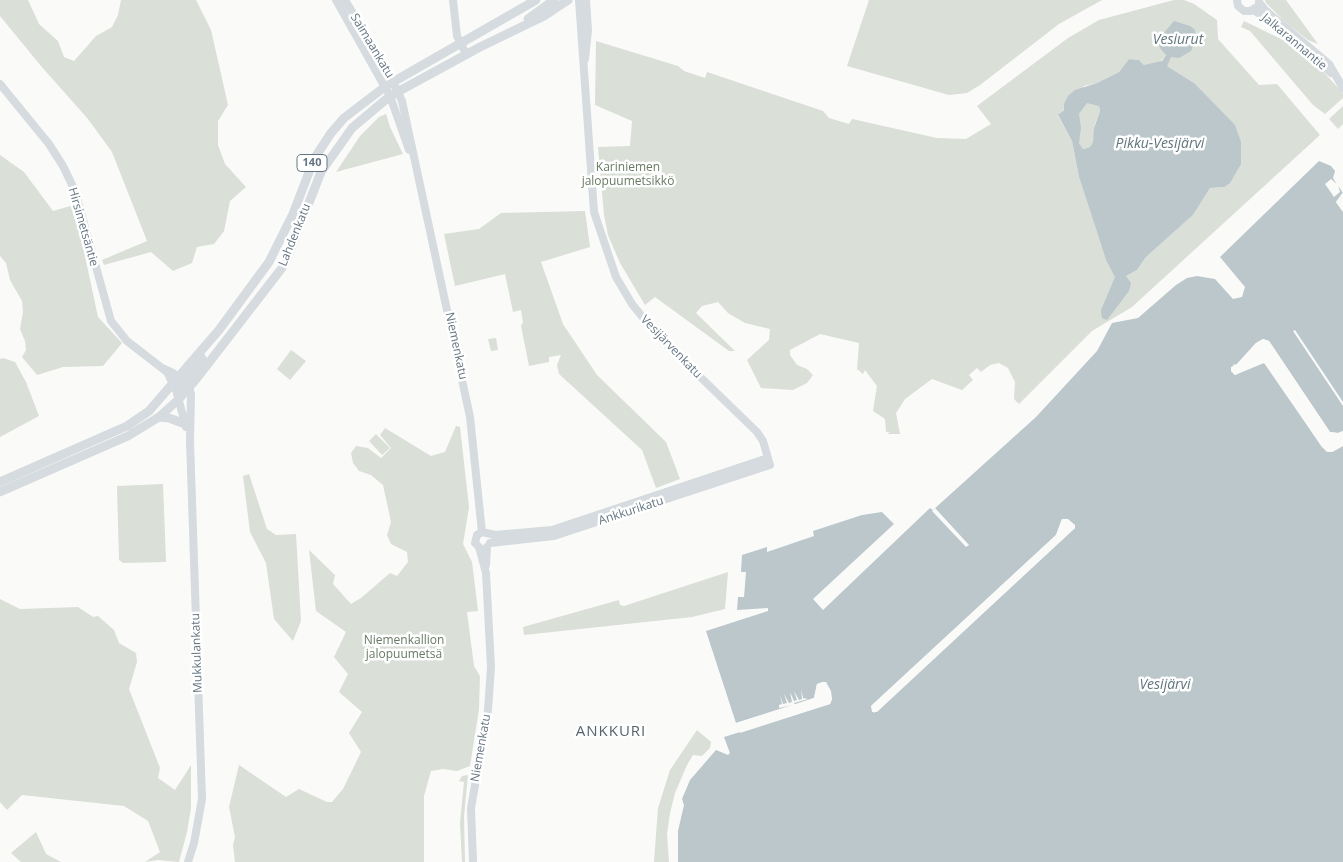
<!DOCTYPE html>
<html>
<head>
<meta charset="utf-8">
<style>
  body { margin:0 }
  canvas { display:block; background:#fafaf8 }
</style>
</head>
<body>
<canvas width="1343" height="862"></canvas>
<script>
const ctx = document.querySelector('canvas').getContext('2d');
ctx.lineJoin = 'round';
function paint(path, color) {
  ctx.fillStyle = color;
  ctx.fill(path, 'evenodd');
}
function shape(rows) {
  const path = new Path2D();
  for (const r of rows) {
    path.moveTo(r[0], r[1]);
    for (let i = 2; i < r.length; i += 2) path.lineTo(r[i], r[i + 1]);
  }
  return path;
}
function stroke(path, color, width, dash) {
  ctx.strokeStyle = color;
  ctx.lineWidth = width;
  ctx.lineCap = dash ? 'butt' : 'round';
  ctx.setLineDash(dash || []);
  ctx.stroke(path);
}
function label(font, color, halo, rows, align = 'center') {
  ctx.font = font + ' "Open Sans",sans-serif';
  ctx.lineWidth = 5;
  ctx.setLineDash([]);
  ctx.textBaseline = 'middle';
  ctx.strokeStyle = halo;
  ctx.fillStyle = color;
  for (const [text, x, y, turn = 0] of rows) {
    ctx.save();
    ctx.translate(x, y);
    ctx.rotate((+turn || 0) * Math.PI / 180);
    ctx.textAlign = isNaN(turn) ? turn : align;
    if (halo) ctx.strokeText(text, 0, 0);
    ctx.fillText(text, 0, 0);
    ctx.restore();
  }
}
paint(shape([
  [0,0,28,0,39,24,58,41,64,57,74,61,96,36,112,27,118,15,121,0,196,0,211,30,228,105,218,121,218,145,225,164,246,187,230,201,224,231,214,244,197,247,192,263,173,271,151,252,104,265,102,260,147,241,112,152,88,119,41,66,0,16],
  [869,0,1102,0,1059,24,980,85,967,93,949,95,847,66],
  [1174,0,1184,0,1194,4,1217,20,1218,39,1259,85,1277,84,1320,135,1132,307,1092,331,1019,404,1014,399,1015,382,1008,368,999,363,990,365,981,372,977,368,969,375,973,380,962,390,932,379,905,399,896,413,900,434,887,434,890,432,886,432,885,419,873,411,877,386,865,370,863,374,857,369,859,343,820,334,790,350,790,355,797,365,807,369,813,375,807,383,793,390,761,388,747,360,769,340,770,329,745,323,728,313,718,302,702,306,696,313,735,351,729,351,655,297,645,305,620,263,608,235,604,215,598,147,630,146,632,121,595,105,596,41,678,66,684,71,705,78,707,72,823,111,829,118,849,124,852,119,937,138,966,139,991,124,977,106,1068,38,1099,20],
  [1166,55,1167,66,1194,83,1224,187,1210,188,1193,215,1146,257,1137,270,1126,276,1106,260,1079,177,1072,141,1058,116,1084,86,1097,83,1119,72,1129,59,1139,60,1144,65,1159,63],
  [1265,0,1286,0,1318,44,1308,40,1284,21,1266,3],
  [1244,21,1283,40,1315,63,1343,93,1343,98,1325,114,1313,105,1250,31,1241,27],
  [1087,102,1099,106,1100,111,1095,124,1093,142,1090,147,1083,149,1079,143,1079,114],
  [1343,106,1343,124,1338,129,1329,119],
  [386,114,390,127,403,154,336,172,360,136,379,117],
  [0,155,24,172,53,211,74,205,98,317,122,343,103,366,63,367,37,375,22,357,26,350,25,341,20,329,23,312,22,301,10,280,6,263,0,256],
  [585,211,590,247,541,262,563,324,597,375,666,442,680,479,656,488,642,450,559,374,557,365,561,355,549,357,549,362,529,366,521,326,523,322,521,310,513,312,505,274,455,286,444,234,479,229,501,213],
  [496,338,498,350,491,351,488,339],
  [291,350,306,361,290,380,277,369],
  [3,358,15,362,26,382,39,416,0,437,0,359],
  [456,426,460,427,469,507,463,544,472,562,478,611,467,612,474,666,480,676,479,709,470,766,457,771,443,769,431,771,424,796,424,862,235,862,233,845,235,837,229,807,239,765,286,797,299,789,327,802,332,802,343,789,361,752,349,733,362,712,339,692,348,674,334,657,346,632,316,611,309,550,335,575,333,584,351,604,361,598,390,573,397,576,408,562,407,552,391,544,387,535,391,522,383,485,371,475,359,471,353,463,351,453,356,446,368,448,381,458,391,448,380,435,385,428,431,456,445,452],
  [376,434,390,448,382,455,369,441],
  [249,474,267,529,276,535,296,534,301,621,293,641,274,619,266,563,250,532,243,476],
  [163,484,166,562,123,563,119,560,117,486],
  [728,572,725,609,692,617,524,635,523,627,619,600,620,605,624,606],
  [0,599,20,609,78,607,93,617,98,616,114,630,119,643,136,653,137,662,129,689,160,768,158,778,175,790,191,765,191,808,187,832,179,862,158,860,145,862,160,852,148,821,124,806,22,795,7,810,0,802],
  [697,730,711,742,710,748,702,756,693,755,687,765,675,793,670,813,667,834,669,862,654,862,658,808,670,770],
  [468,775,464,816,465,862,462,862,460,823,464,782,459,781,462,776],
  [36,832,46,854,61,862,21,862,11,853]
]), '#dadfd7');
paint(shape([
  [1174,21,1190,26,1195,30,1196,39,1191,51,1179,58,1171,57,1167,66,1194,83,1235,125,1241,142,1241,164,1230,183,1224,187,1210,188,1193,215,1146,257,1137,270,1126,276,1131,283,1129,291,1107,320,1102,318,1101,310,1115,277,1106,260,1079,177,1072,141,1058,115,1064,110,1064,104,1068,96,1075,90,1097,83,1119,72,1129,59,1139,60,1144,65,1162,61,1166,55,1160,48,1158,40],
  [1087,103,1099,106,1100,111,1094,128,1093,142,1090,147,1083,149,1079,143,1081,128,1079,114],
  [1319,161,1331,166,1335,171,1333,178,1343,193,1336,202,1343,212,1343,431,1338,433,1330,432,1269,341,1263,339,1256,343,1236,365,1231,367,1231,371,1235,375,1258,364,1264,363,1268,366,1322,447,1332,452,1343,446,1343,862,678,862,678,831,684,805,682,799,690,780,716,750,728,755,730,753,724,737,830,704,832,699,826,682,817,684,814,698,736,723,706,631,768,611,768,608,737,610,738,597,744,597,746,572,741,572,742,555,767,547,767,552,814,536,813,531,862,515,882,512,894,524,813,599,823,610,930,508,933,510,1036,417,1097,351,1112,323,1138,318,1176,285,1187,278,1197,276,1215,279,1233,299,1242,297,1245,287,1220,257],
  [1062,519,1075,525,1075,528,874,713,871,706,1056,535]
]), '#bbc7cb');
paint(shape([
  [1337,172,1336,177,1343,188,1343,197,1339,202,1343,212,1336,202,1343,192,1338,185,1340,192,1334,197,1325,184,1331,179,1337,184,1333,178],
  [1295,330,1343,402,1343,406,1293,331],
  [1263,339,1269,341,1330,432,1338,433,1343,431,1343,434,1334,436,1328,434,1267,343,1263,342,1258,345,1233,370,1236,372,1257,362,1265,361,1270,364,1324,446,1332,450,1343,444,1343,446,1332,452,1327,452,1322,447,1264,363,1235,375,1231,371,1234,364,1236,365,1256,343],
  [935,508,969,545,966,547,932,511],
  [1062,519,1068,519,1075,525,1075,528,877,712,872,712,871,706,1056,535],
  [1063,521,1072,527,873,710,1058,537],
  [822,682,826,682,831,691,832,699,830,704,740,733,739,730,829,702,828,692,823,684,820,686,816,700,737,725,736,723,793,705,779,708,779,705,782,704,780,695,783,704,787,703,784,694,789,703,792,702,790,692,794,701,797,700,794,691,799,700,802,699,801,689,803,698,808,699,794,703,795,705,814,698,817,684]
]), '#fafaf8');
stroke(shape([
  [336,0,390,96,409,150],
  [345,0,389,73,402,101,470,417,482,532],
  [453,0,457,36,466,54],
  [1237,0,1238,6,1244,11,1250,11,1257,7],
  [1259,2,1265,10,1329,64,1343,88],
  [1253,10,1269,19],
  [1308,53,1331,73],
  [585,59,588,30,586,0],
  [0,84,49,144,63,166,75,191,111,321,127,341,167,372,176,390,186,427],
  [162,368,173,373,189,388,191,394,190,441,202,799,194,843,188,862],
  [490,543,554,536,770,465,763,441,757,432,657,335,632,304,616,277,594,212,579,0],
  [486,565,487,547],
  [473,862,471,808,488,710,491,667,486,573,479,547,475,543,477,535,482,532,495,535,552,530,768,458]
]), '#d6dbdf', 8);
stroke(shape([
  [528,19,554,0],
  [179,398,183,383,202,358],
  [159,417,169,418,185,424],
  [0,482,127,426,149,411,219,330,269,262,293,214,314,159,331,133,344,118,386,86,536,0],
  [0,492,128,436,159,417,178,400,197,378,285,264,321,172,352,128,390,96,480,47,544,16,568,0]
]), '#d6dbdf', 9);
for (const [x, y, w] of [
  [312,163,30]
]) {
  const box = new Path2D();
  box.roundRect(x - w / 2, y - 8.5, w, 17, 4);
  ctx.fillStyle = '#fff';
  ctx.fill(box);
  stroke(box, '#657683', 1);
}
label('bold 11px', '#657683', null, [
  ["140",312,163]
]);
label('12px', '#657683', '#fff', [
  ["Jalkarannantie",1294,42,40],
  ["Saimaankatu",372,46,59],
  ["Hirsimetsäntie",83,227,74],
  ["Lahdenkatu",295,235,-68],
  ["Niemenkatu",456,346,78],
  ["Vesijärvenkatu",671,347,46],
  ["Ankkurikatu",631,511,-18],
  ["Mukkulankatu",197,653,-92],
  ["Niemenkatu",481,748,-80]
]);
label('12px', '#687a64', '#fff', [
  ["Kariniemen",628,168],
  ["jalopuumetsikkö",628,182],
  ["Niemenkallion",404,641],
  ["jalopuumetsä",404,655]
]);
label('italic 14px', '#60757c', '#fff', [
  ["Vesiurut",1178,40],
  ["Pikku-Vesijärvi",1160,144],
  ["Vesijärvi",1165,685]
]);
ctx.letterSpacing = '1px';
label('15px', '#57646e', '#fff', [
  ["ANKKURI",611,732]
]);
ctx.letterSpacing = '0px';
</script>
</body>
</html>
